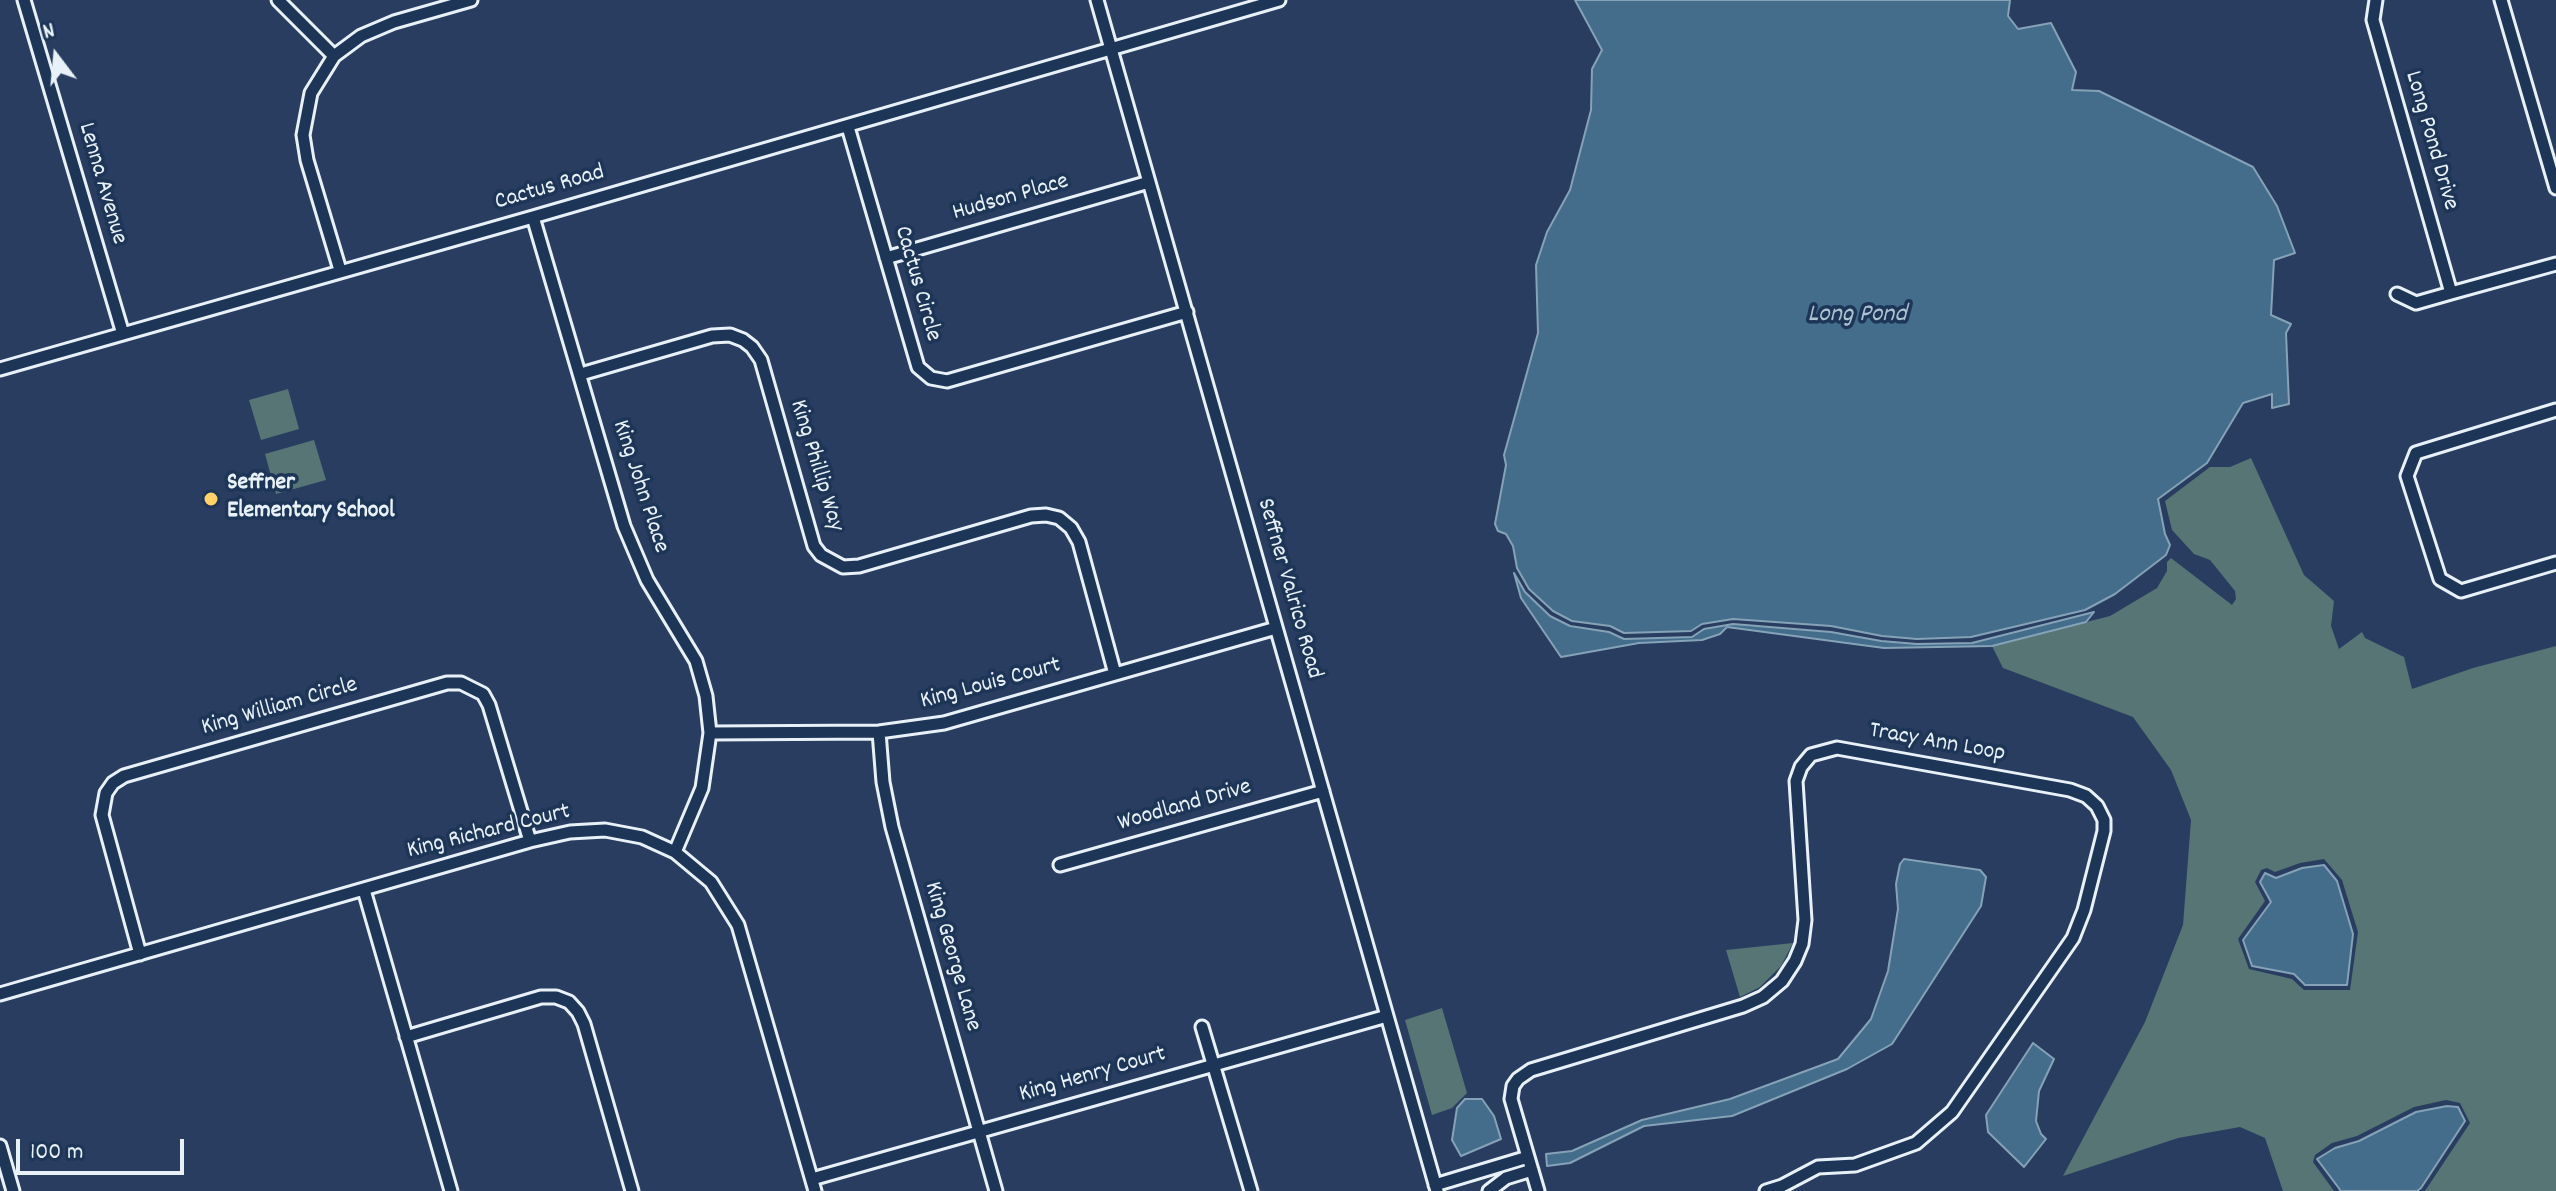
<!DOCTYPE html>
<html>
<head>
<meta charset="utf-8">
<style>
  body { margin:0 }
  #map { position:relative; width:2556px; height:1191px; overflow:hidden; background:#293d60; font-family:Dekko,sans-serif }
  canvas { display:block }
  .north { position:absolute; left:16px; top:16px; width:80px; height:80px; -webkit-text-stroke:6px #1d3557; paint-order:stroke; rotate:344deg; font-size:22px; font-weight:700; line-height:32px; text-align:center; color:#e8f1f8 }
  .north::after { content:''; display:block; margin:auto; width:28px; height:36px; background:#e8f1f8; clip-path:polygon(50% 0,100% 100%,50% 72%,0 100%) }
  .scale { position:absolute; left:16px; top:1139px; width:168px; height:36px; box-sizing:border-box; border:4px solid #e8f1f8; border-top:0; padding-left:10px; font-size:24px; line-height:28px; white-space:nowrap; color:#e8f1f8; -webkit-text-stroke:6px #1d3557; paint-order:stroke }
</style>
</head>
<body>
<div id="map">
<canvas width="2556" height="1191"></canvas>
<div class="north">N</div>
<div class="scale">100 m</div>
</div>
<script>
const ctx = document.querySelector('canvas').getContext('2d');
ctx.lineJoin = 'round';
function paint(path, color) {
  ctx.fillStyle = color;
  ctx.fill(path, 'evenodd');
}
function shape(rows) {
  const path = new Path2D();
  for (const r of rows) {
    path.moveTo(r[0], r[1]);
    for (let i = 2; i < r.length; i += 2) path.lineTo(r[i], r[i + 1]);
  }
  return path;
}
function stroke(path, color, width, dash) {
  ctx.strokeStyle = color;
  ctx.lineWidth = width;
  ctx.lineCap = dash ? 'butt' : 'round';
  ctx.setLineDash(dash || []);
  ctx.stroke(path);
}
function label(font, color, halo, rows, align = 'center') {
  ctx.font = font + ' Dekko,sans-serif';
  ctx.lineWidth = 7;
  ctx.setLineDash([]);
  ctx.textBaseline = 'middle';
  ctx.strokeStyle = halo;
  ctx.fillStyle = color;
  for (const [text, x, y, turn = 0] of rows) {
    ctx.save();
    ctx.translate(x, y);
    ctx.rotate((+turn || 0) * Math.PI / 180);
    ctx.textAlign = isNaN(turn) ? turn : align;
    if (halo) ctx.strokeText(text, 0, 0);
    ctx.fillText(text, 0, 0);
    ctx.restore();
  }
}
paint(shape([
  [288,389,299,429,261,440,249,400],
  [314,440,326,480,276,494,265,454],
  [2251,458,2304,575,2334,601,2331,626,2339,649,2362,632,2365,638,2404,657,2412,689,2473,668,2556,646,2556,1191,2425,1191,2470,1123,2460,1103,2446,1100,2414,1107,2357,1136,2332,1143,2315,1155,2313,1162,2334,1191,2283,1191,2265,1138,2240,1127,2178,1138,2063,1176,2145,1022,2183,925,2191,820,2171,770,2133,717,2003,668,1992,646,2110,616,2157,588,2167,571,2167,562,2171,558,2232,605,2236,599,2235,591,2210,560,2194,554,2172,530,2165,501,2210,467,2230,467],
  [2324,859,2342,880,2358,932,2350,990,2304,990,2292,979,2249,969,2238,939,2265,901,2255,882,2261,870,2267,868,2275,872,2300,863],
  [1793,943,1781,966,1760,987,1740,997,1726,950],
  [1442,1008,1467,1093,1452,1108,1432,1115,1405,1020]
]), '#567574');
const water = shape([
  [1575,0,2010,0,2008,16,2018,29,2051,23,2076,72,2072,90,2099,91,2253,167,2277,206,2295,253,2274,260,2271,315,2291,324,2286,333,2289,404,2272,408,2272,394,2243,403,2207,463,2158,499,2165,534,2170,545,2166,555,2115,594,2085,610,1971,637,1917,639,1882,636,1831,626,1733,619,1702,624,1691,631,1624,633,1610,626,1572,621,1553,611,1529,589,1517,568,1513,546,1506,534,1498,531,1495,524,1506,465,1504,455,1538,333,1536,265,1547,232,1570,190,1591,110,1592,69,1602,50,1575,0],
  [1514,573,1525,592,1550,616,1570,626,1609,632,1624,639,1692,637,1704,629,1733,624,1831,632,1881,641,1917,644,1972,643,2094,612,2086,622,1992,646,1884,648,1727,627,1720,634,1702,640,1639,643,1561,657,1521,598,1514,573],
  [1904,859,1980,870,1986,877,1981,906,1892,1044,1847,1069,1732,1116,1644,1126,1570,1163,1547,1166,1546,1154,1572,1151,1642,1120,1730,1099,1838,1059,1871,1019,1888,971,1898,909,1896,884,1900,864,1904,859],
  [2324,865,2337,881,2353,934,2347,985,2305,985,2294,974,2252,966,2243,940,2271,902,2260,882,2265,873,2276,878,2302,868,2324,865],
  [2033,1043,2054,1059,2039,1091,2036,1121,2041,1134,2046,1139,2024,1167,1988,1132,1986,1115,2033,1043],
  [1465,1099,1482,1099,1494,1116,1501,1139,1461,1156,1452,1140,1457,1108,1465,1099],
  [2447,1106,2458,1107,2465,1121,2421,1188,2417,1191,2341,1191,2317,1159,2335,1148,2359,1141,2416,1112,2447,1106]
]);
paint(water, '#436d8b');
stroke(water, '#85a2b7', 2);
const minor = shape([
  [24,0,123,334],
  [278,0,334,56],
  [1097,0,1437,1191],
  [2376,0,2373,20,2451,293,2556,264],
  [2501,0,2556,188],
  [848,127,918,367,931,378,947,381,1187,312],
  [533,217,624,526,647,580,696,661,706,696,710,733,702,788,675,852],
  [886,258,1149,182],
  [340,270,307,160,303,135,311,93,334,56,361,36,394,22,471,0],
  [2397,294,2416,303,2451,293],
  [0,369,533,217,1279,0],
  [581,374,712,336,730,335,743,340,752,347,761,360,814,546,821,555,843,567,859,566,1031,516,1046,515,1059,518,1071,528,1079,542,1115,674],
  [2556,410,2416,453,2407,476,2440,579,2461,591,2556,563],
  [879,732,883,782,892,827,996,1191],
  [710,733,879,732,944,723,1276,628],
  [1060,865,1323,791],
  [364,890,451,1191],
  [140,954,102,815,106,793,113,783,124,776,447,683,461,683,483,694,489,705,530,841],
  [0,994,530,841,570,832,605,830,642,837,675,852,711,882,738,925,815,1191],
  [1202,1027,1251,1191],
  [406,1037,541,997,556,997,569,1002,578,1012,584,1024,632,1191],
  [0,1146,13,1191],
  [812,1179,1387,1016],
  [1435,1185,1528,1157],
  [1489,1191,1506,1178,1532,1170],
  [1538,1191,1511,1099,1513,1086,1518,1079,1531,1070,1743,1006,1763,997,1782,981,1795,961,1802,944,1805,920,1796,781,1801,767,1811,755,1837,748,2070,790,2086,796,2097,806,2104,820,2104,831,2084,910,2073,938,1952,1112,1916,1143,1855,1165,1818,1167,1782,1186,1766,1191]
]);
stroke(minor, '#e8f1f8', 17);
stroke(minor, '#1d3557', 11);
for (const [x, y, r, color] of [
  [211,499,8,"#ffd166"]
]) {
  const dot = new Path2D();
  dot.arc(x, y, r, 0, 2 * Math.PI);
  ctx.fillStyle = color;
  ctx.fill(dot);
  stroke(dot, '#1d3557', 3);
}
label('24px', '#e8f1f8', '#1d3557', [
  ["Long Pond Drive",2430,141,74],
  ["Lenna Avenue",101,184,74],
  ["Cactus Road",550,189,-16],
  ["Hudson Place",1011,199,-16],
  ["Cactus Circle",916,284,74],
  ["King Phillip Way",815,466,73],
  ["King John Place",639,487,72],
  ["Seffner Valrico Road",1288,589,74],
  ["King Louis Court",991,685,-15],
  ["King William Circle",280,708,-16],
  ["Tracy Ann Loop",1937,744,10],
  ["Woodland Drive",1185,807,-16],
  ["King Richard Court",489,833,-14],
  ["King George Lane",951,957,74],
  ["King Henry Court",1093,1076,-16]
]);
label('bold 24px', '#e8f1f8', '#1d3557', [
  ["Seffner",227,485],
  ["Elementary School",227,513]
], 'left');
label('italic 26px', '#aec3d2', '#1d3557', [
  ["Long Pond",1857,316]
]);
</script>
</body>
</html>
